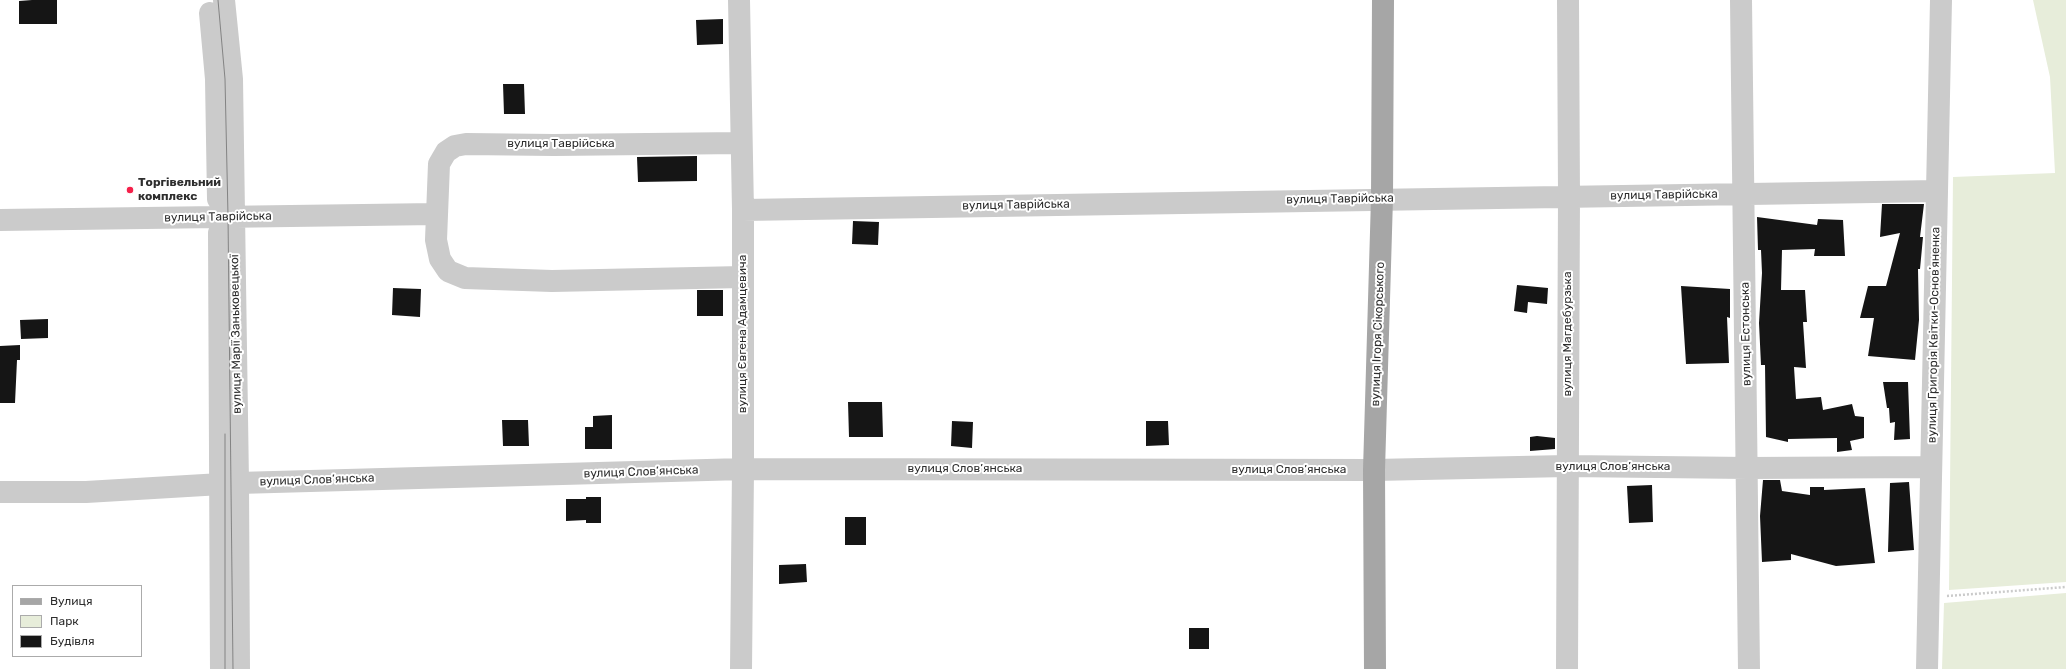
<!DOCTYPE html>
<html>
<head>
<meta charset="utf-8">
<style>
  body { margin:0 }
  #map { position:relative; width:2066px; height:669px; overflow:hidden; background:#fff; font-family:Rubik,sans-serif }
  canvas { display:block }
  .legend { position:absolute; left:12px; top:585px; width:130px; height:72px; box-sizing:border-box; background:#fff; border:1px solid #ababab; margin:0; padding:5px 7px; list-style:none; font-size:12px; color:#2e2e2e }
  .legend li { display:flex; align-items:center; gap:8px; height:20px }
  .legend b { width:20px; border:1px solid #ababab }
</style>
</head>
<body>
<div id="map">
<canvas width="2066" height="669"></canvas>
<ul class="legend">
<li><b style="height:5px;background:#a6a6a6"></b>Вулиця</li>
<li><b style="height:11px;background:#e7edda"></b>Парк</li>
<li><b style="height:11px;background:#151515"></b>Будівля</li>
</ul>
</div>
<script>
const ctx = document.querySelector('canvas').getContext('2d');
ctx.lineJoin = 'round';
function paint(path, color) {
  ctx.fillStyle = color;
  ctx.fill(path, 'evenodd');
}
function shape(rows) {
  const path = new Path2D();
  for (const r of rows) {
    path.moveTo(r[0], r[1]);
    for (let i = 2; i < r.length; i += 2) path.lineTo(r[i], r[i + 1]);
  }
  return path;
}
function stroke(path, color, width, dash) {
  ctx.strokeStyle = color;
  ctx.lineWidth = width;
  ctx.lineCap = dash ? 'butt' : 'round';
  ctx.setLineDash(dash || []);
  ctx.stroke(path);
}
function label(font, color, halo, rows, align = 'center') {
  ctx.font = font + ' Rubik,sans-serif';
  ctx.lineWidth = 4;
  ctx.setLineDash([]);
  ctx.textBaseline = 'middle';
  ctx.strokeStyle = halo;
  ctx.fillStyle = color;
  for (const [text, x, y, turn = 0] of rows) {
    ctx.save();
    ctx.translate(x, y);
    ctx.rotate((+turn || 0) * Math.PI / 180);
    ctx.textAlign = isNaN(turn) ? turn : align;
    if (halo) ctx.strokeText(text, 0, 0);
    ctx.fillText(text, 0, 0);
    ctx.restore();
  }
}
paint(shape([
  [2033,0,2066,0,2066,582,1949,590,1953,177,2055,173,2050,77],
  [2066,593,2066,669,1942,669,1944,603]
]), '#e7edda');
paint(shape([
  [32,0,57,0,57,24,19,24,19,1],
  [723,19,723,44,697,45,696,20],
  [503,84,524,84,525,114,504,114],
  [697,156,697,181,638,182,637,157],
  [1882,204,1924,204,1920,237,1923,237,1920,269,1918,269,1919,320,1915,360,1868,356,1874,318,1860,318,1868,286,1886,286,1900,233,1880,237],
  [1757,217,1817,225,1818,219,1843,220,1845,256,1814,256,1815,249,1782,250,1781,290,1805,290,1807,322,1803,322,1806,368,1794,367,1796,399,1821,397,1823,410,1852,404,1855,416,1864,417,1864,438,1850,441,1852,450,1837,452,1837,438,1788,439,1788,442,1766,437,1765,365,1761,365,1759,323,1762,273,1761,250,1758,250],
  [853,221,879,222,878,245,852,244],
  [1517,285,1548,288,1547,304,1528,302,1527,313,1514,311],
  [1681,286,1730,289,1730,318,1727,317,1729,363,1686,364],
  [393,288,421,289,420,317,392,315],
  [697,290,723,290,723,316,697,316],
  [48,319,48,338,21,339,20,320],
  [20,345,20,360,17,360,15,403,0,403,0,346],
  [1883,382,1908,382,1910,439,1894,440,1895,422,1890,423,1889,408,1887,408],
  [848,402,882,402,883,437,849,437],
  [612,415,612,449,585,449,585,427,593,427,593,416],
  [502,420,528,420,529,446,503,446],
  [952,421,973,422,972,448,951,446],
  [1146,421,1168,421,1169,445,1146,446],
  [1537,436,1555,438,1555,449,1530,451,1530,437],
  [1763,480,1780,480,1782,491,1810,495,1810,487,1824,487,1824,490,1865,488,1875,563,1836,566,1791,554,1791,560,1762,562,1760,516],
  [1909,482,1914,550,1888,552,1890,483],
  [1652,485,1653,522,1629,523,1627,486],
  [586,497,601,497,601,523,586,523,586,520,566,521,566,499,586,499],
  [845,517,866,517,866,545,845,545],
  [806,564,807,582,779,584,779,565],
  [1189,628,1209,628,1209,649,1189,649]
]), '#151515');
stroke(shape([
  [1947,596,2066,587]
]), '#cbcbcb', 2.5, [2, 2]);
stroke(shape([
  [224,0,232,79,238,483,239,669],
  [739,0,743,210,743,469,741,669],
  [1741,0,1749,669],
  [210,13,216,79,218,199],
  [741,143,554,145,466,144,455,146,446,152,439,164,436,240,440,259,448,271,465,278,552,281,743,277],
  [743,210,1937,191],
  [0,220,436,214],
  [219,233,221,669],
  [0,492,86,492,238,483,743,469,1374,470,1567,466,1748,468,1931,467],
  [1567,669,1569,196,1568,0],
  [1927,669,1941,0]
]), '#cbcbcb', 22);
stroke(shape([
  [1375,669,1374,470,1382,198,1383,0]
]), '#a6a6a6', 22);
stroke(shape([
  [218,0,225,79,228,216,233,669],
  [225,669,225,434]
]), '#838383', 1);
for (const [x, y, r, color] of [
  [130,190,4,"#f5204a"]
]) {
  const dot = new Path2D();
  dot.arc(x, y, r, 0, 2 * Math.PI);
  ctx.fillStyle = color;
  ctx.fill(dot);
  stroke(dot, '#fff', 1.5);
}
label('12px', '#2e2e2e', '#fff', [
  ["вулиця Таврійська",561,144],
  ["вулиця Таврійська",1664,195,-1],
  ["вулиця Таврійська",1340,199,-1],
  ["вулиця Таврійська",1016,205,-1],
  ["вулиця Таврійська",218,217,-1],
  ["вулиця Марії Заньковецької",236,334,-91],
  ["вулиця Євгена Адамцевича",743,334,-90],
  ["вулиця Ігоря Сікорського",1378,334,-88],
  ["вулиця Магдебурзька",1568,334,-90],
  ["вулиця Естонська",1746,334,-91],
  ["вулиця Григорія Квітки-Основʼяненка",1934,335,-89],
  ["вулиця Слов’янська",1613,467],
  ["вулиця Слов’янська",965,469],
  ["вулиця Слов’янська",1289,470],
  ["вулиця Слов’янська",641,472,-2],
  ["вулиця Слов’янська",317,480,-2]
]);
label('bold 12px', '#2e2e2e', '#fff', [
  ["Торгівельний",138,183],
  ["комплекс",138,197]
], 'left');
</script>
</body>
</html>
